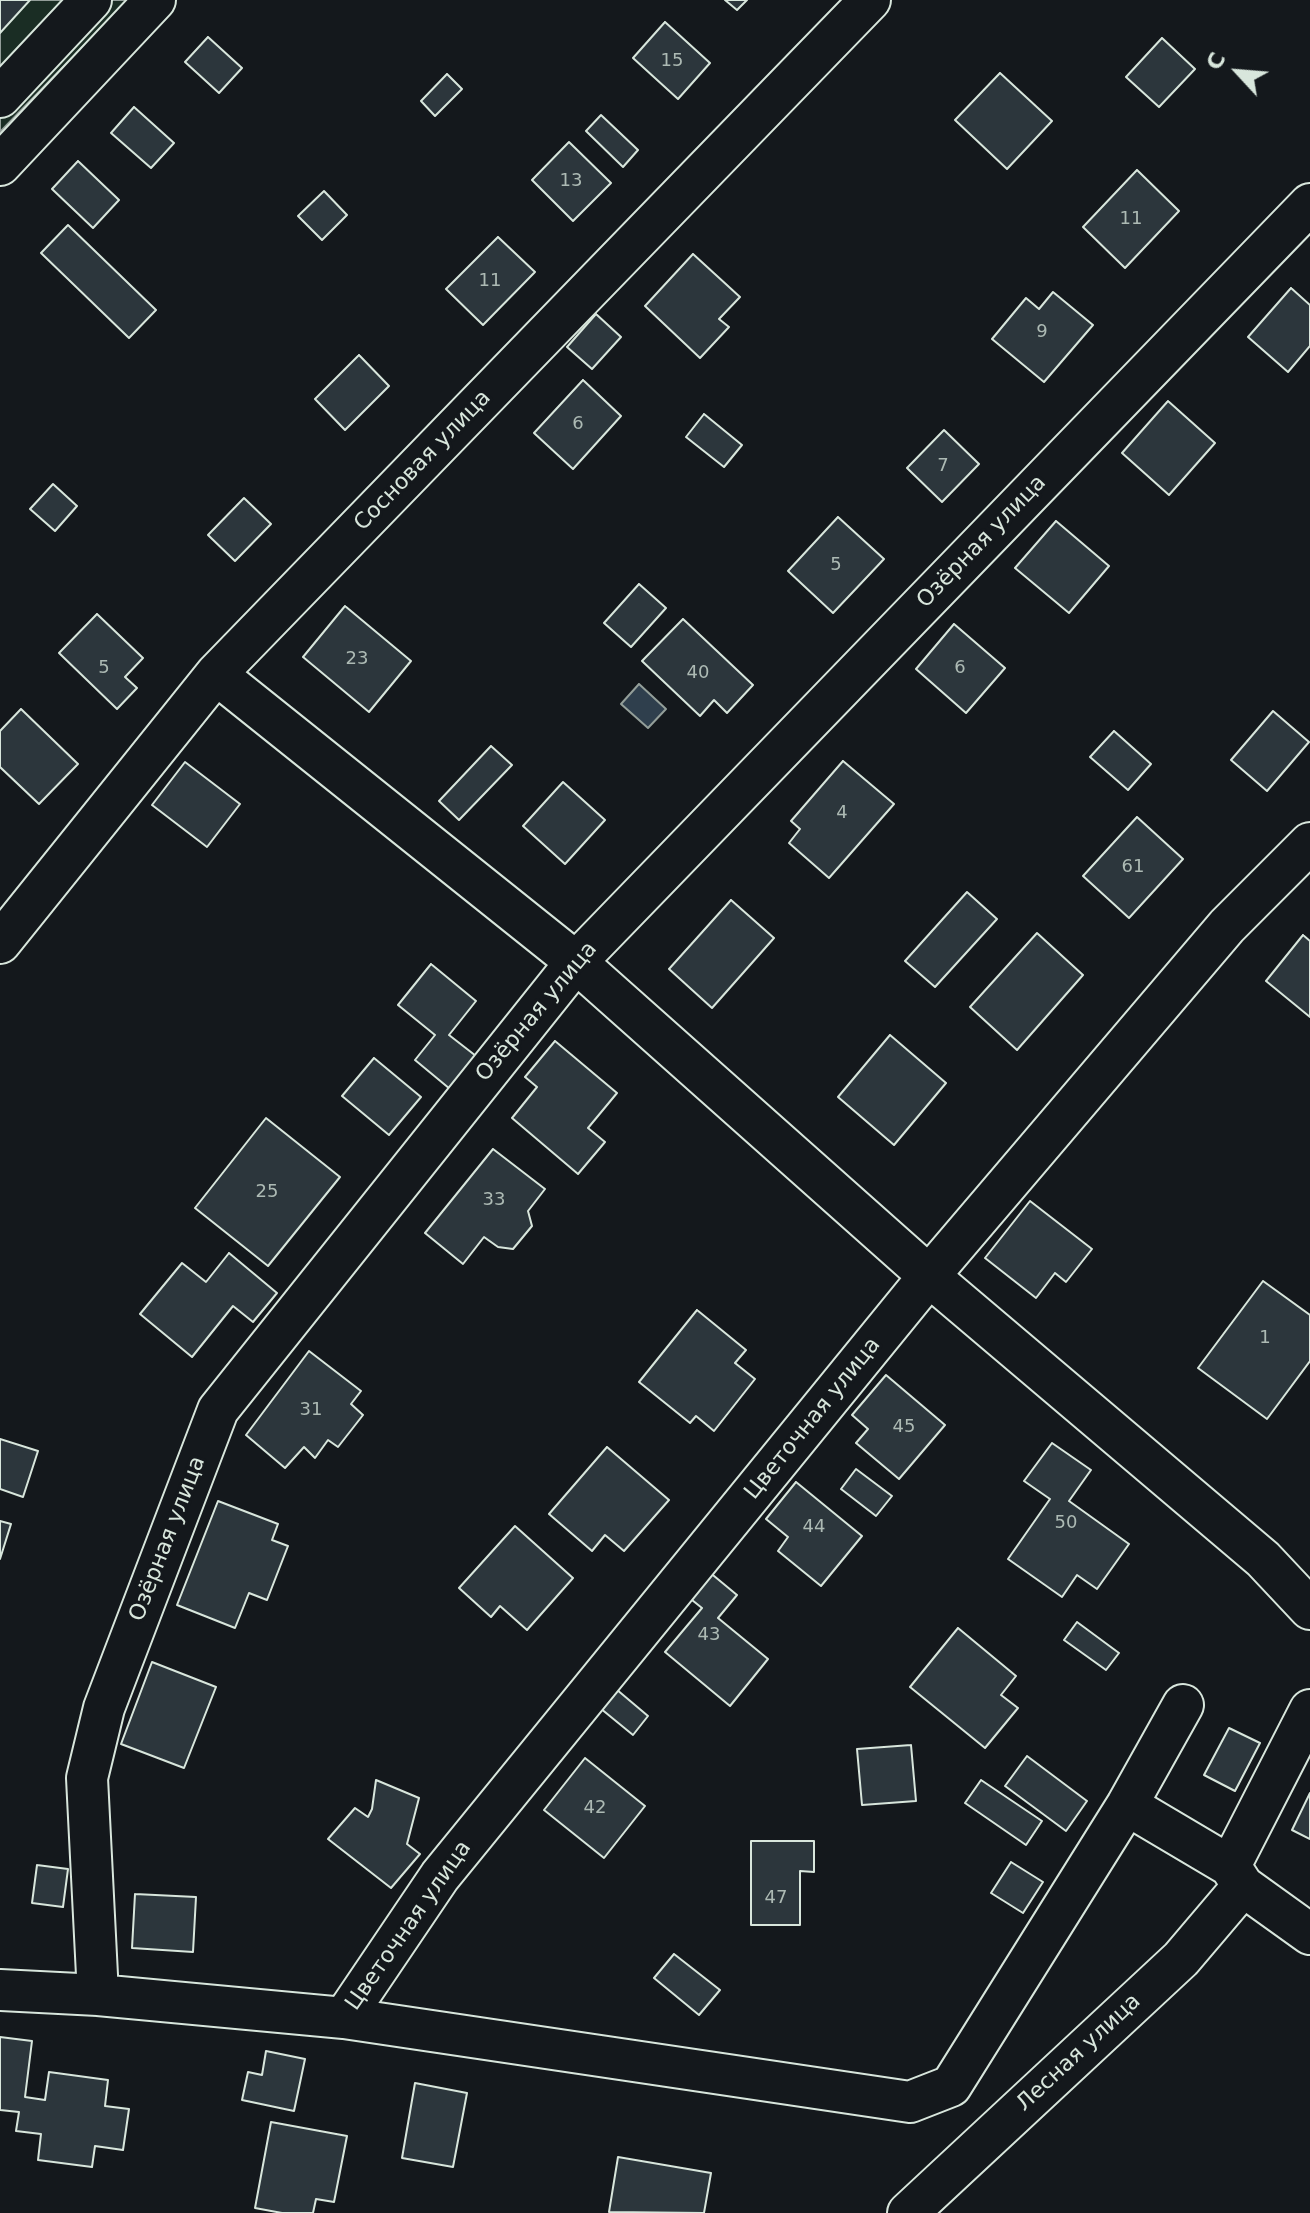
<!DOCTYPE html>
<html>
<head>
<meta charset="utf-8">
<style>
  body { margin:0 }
  #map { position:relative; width:1310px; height:2213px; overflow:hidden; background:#14181c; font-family:"DejaVu Sans",sans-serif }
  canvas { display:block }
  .north { position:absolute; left:1198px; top:32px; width:80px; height:80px; -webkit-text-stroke:6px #14181c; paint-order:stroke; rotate:296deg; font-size:22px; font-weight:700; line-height:32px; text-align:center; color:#d8e6dc }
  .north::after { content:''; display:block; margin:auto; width:28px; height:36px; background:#d8e6dc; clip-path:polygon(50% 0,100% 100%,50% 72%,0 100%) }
</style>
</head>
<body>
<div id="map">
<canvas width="1310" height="2213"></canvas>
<div class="north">С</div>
</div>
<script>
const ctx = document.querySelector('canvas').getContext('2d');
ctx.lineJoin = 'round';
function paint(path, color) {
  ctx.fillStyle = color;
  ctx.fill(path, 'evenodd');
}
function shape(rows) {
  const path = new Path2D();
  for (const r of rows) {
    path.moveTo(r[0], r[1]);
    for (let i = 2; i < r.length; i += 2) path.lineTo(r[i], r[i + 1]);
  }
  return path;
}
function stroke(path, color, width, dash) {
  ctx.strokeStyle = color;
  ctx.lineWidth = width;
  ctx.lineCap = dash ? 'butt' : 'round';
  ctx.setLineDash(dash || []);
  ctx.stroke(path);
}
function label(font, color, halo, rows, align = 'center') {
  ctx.font = font + ' "DejaVu Sans",sans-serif';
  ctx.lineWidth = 6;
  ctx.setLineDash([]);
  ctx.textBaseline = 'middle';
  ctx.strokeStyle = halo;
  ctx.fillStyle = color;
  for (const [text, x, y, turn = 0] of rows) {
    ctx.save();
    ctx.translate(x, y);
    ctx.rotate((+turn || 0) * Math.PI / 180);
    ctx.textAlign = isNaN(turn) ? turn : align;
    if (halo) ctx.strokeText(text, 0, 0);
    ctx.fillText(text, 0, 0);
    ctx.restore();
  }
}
const green = shape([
  [0,0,128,0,0,132,0,0]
]);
paint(green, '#1a2d24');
stroke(green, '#939e99', 2);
const water = shape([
  [639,684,666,709,648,728,621,704,639,684]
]);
paint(water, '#2f3f4d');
stroke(water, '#939e99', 2);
const building = shape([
  [0,0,30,0,0,33,0,0],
  [725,0,747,0,737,10,725,0],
  [665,22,710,63,678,99,633,58,665,22],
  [208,37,242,68,219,93,185,62,208,37],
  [1162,38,1195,69,1159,107,1126,77,1162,38],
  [1000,73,1052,121,1007,169,955,120,1000,73],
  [447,74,462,89,435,116,421,101,447,74],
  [134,107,174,143,151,168,111,133,134,107],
  [601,115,638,150,623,167,586,131,601,115],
  [569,142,611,183,573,221,532,180,569,142],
  [78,161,119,200,93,228,52,189,78,161],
  [1137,170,1179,211,1125,268,1083,227,1137,170],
  [324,191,347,215,322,240,298,216,324,191],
  [68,225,156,310,129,338,41,253,68,225],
  [498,237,535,272,483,325,446,289,498,237],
  [693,254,740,297,719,319,729,327,700,358,645,306,693,254],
  [1291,288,1310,305,1310,346,1288,372,1248,337,1291,288],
  [1053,292,1093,325,1044,382,992,339,1026,298,1039,309,1053,292],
  [596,314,621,337,592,369,567,347,596,314],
  [359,355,389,386,345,430,315,399,359,355],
  [583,380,621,416,573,469,534,433,583,380],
  [1168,401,1215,443,1169,495,1122,453,1168,401],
  [704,414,742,445,724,467,686,437,704,414],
  [944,430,979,464,942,502,907,468,944,430],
  [53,484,77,506,55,531,30,509,53,484],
  [244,498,271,524,235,561,208,535,244,498],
  [838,517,884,559,833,613,788,571,838,517],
  [1056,521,1109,566,1069,613,1015,568,1056,521],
  [639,584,666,608,631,647,604,623,639,584],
  [345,606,411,661,369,712,303,657,345,606],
  [97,614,143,658,125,677,137,688,117,709,59,653,97,614],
  [683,619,753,685,727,713,714,700,700,716,642,661,683,619],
  [954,624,1005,668,966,713,916,669,954,624],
  [21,709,78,764,39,804,0,767,0,731,21,709],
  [1273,711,1309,742,1267,791,1231,760,1273,711],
  [1114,731,1151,764,1128,790,1090,757,1114,731],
  [491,746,512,765,459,820,439,801,491,746],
  [843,761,894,804,829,878,789,843,800,829,791,821,843,761],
  [185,762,240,804,207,847,152,805,185,762],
  [563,782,605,820,565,864,523,826,563,782],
  [1137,817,1183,859,1129,918,1083,876,1137,817],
  [967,892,997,919,935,987,905,961,967,892],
  [731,900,774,938,712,1008,669,969,731,900],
  [1037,933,1083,975,1017,1050,970,1007,1037,933],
  [1303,935,1310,941,1310,1017,1266,981,1303,935],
  [431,964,476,1001,449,1035,476,1056,450,1089,415,1060,435,1035,398,1005,431,964],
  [890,1035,946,1083,894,1145,838,1097,890,1035],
  [555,1041,617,1093,588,1128,605,1142,578,1174,512,1118,537,1087,525,1077,555,1041],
  [374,1058,421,1097,389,1135,342,1096,374,1058],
  [266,1118,340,1177,268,1266,195,1208,266,1118],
  [493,1149,545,1189,528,1211,532,1226,513,1249,498,1247,484,1237,463,1264,425,1233,493,1149],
  [1030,1201,1092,1249,1066,1282,1055,1273,1036,1298,985,1258,1030,1201],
  [229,1253,277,1293,253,1322,233,1306,192,1357,140,1314,182,1263,206,1282,229,1253],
  [1263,1281,1310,1315,1310,1361,1267,1419,1198,1368,1263,1281],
  [697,1310,746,1350,735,1363,755,1379,714,1431,696,1416,690,1423,639,1382,697,1310],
  [309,1351,361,1391,351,1404,363,1415,338,1447,328,1440,315,1458,304,1447,285,1468,246,1435,309,1351],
  [886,1375,945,1425,899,1479,856,1443,868,1429,852,1415,886,1375],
  [0,1439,38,1451,23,1497,0,1489,0,1439],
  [1052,1443,1091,1470,1069,1501,1129,1544,1097,1589,1077,1575,1062,1597,1008,1559,1050,1499,1024,1481,1052,1443],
  [607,1447,669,1500,624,1551,605,1535,592,1551,549,1514,607,1447],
  [856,1469,892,1496,876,1516,841,1489,856,1469],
  [796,1482,862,1536,821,1586,778,1551,788,1537,766,1519,796,1482],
  [218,1501,278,1524,272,1540,288,1546,267,1600,249,1593,235,1628,177,1605,218,1501],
  [0,1521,11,1524,0,1559,0,1521],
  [515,1526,573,1578,527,1630,500,1606,491,1617,459,1588,515,1526],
  [708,1571,737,1595,718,1618,768,1659,730,1706,665,1652,702,1608,687,1596,708,1571],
  [1077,1622,1119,1653,1106,1670,1064,1640,1077,1622],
  [958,1628,1016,1676,1001,1695,1018,1708,985,1748,910,1687,958,1628],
  [152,1662,216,1687,184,1768,121,1744,152,1662],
  [616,1689,648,1716,633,1735,600,1708,616,1689],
  [1229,1728,1260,1743,1235,1791,1204,1775,1229,1728],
  [911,1745,916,1801,862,1805,857,1749,911,1745],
  [1027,1756,1087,1801,1066,1831,1005,1786,1027,1756],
  [585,1758,645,1806,604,1858,544,1810,585,1758],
  [376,1780,419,1798,407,1844,420,1854,391,1888,328,1839,355,1808,368,1817,372,1809,376,1780],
  [981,1780,1042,1821,1026,1845,965,1803,981,1780],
  [1310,1793,1310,1839,1292,1830,1310,1793],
  [751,1841,814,1841,814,1872,800,1871,800,1925,751,1925,751,1841],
  [1011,1862,1043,1882,1023,1913,991,1893,1011,1862],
  [37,1865,68,1869,63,1907,32,1903,37,1865],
  [135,1894,196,1897,193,1952,132,1948,135,1894],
  [674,1954,720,1990,699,2015,654,1978,674,1954],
  [0,2037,32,2041,25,2097,45,2100,49,2072,108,2080,105,2106,129,2109,123,2150,95,2146,92,2167,38,2160,41,2134,16,2131,19,2112,0,2110,0,2037],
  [266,2051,305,2059,294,2111,242,2100,248,2072,262,2075,266,2051],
  [415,2083,467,2093,453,2167,402,2158,415,2083],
  [271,2122,347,2136,334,2202,316,2199,313,2213,282,2213,255,2208,271,2122],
  [618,2157,711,2173,704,2213,609,2212,618,2157]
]);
paint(building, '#2c363c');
stroke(building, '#d8e6dc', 2);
const minor = shape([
  [0,97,91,0],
  [0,165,155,0],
  [216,674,576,962,929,1276,1263,1559,1310,1609],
  [0,943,216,674,870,0],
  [1127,1805,1230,1866,1243,1886,1310,1934],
  [1230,1866,1310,1710],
  [0,1990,98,1995,344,2018,910,2102,951,2086,1127,1805,1183,1705],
  [98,1995,87,1778,104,1708,218,1410,576,962,1310,204],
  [344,2018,440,1876,929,1276,1227,926,1310,843],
  [908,2213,1181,1959,1243,1886]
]);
stroke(minor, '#d8e6dc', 44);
stroke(minor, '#14181c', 40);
label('18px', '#adbab4', null, [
  ["15",672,61],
  ["13",571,181],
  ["11",1131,219],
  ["11",490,281],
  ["9",1042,332],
  ["6",578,424],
  ["7",943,466],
  ["5",836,565],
  ["23",357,659],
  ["5",104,668],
  ["6",960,668],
  ["40",698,673],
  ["4",842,813],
  ["61",1133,867],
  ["25",267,1192],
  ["33",494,1200],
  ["1",1265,1338],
  ["31",311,1410],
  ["45",904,1427],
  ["50",1066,1523],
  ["44",814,1527],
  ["43",709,1635],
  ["42",595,1808],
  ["47",776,1898]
]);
label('22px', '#d8e6dc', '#14181c', [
  ["Сосновая улица",423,461,-46],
  ["Озёрная улица",982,542,-46],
  ["Озёрная улица",537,1012,-50],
  ["Цветочная улица",813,1419,-51],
  ["Озёрная улица",168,1539,-69],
  ["Цветочная улица",409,1926,-55],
  ["Лесная улица",1079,2053,-43]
]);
</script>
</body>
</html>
